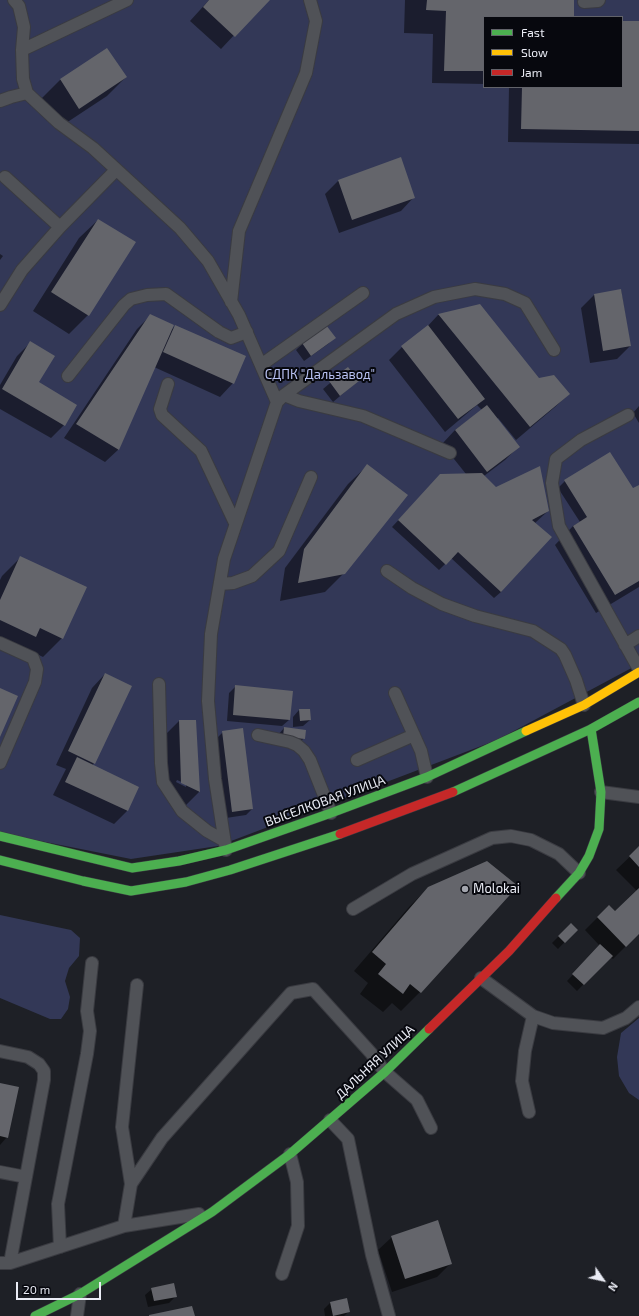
<!DOCTYPE html>
<html>
<head>
<meta charset="utf-8">
<style>
  body { margin:0 }
  #map { position:relative; width:639px; height:1316px; overflow:hidden; background:#1e2026; font-family:"Exo 2",sans-serif }
  canvas { display:block }
  .legend { position:absolute; left:483px; top:16px; width:140px; height:72px; box-sizing:border-box; background:#07080e; border:1px solid #62636a; margin:0; padding:5px 7px; list-style:none; font-size:12px; color:#eaecf5 }
  .legend li { display:flex; align-items:center; gap:8px; height:20px }
  .legend b { width:20px; border:1px solid #62636a }
  .north { position:absolute; left:583px; top:1260px; width:40px; height:40px; -webkit-text-stroke:3px #07080e; paint-order:stroke; rotate:124deg; font-size:11px; font-weight:700; line-height:16px; text-align:center; color:#eaecf5 }
  .north::after { content:''; display:block; margin:auto; width:14px; height:18px; background:#eaecf5; clip-path:polygon(50% 0,100% 100%,50% 72%,0 100%) }
  .scale { position:absolute; left:16px; top:1282px; width:85px; height:18px; box-sizing:border-box; border:2px solid #eaecf5; border-top:0; padding-left:5px; font-size:12px; line-height:14px; white-space:nowrap; color:#eaecf5; -webkit-text-stroke:3px #07080e; paint-order:stroke }
</style>
</head>
<body>
<div id="map">
<canvas width="639" height="1316"></canvas>
<ul class="legend">
<li><b style="height:5px;background:#4caf50"></b>Fast</li>
<li><b style="height:5px;background:#ffc107"></b>Slow</li>
<li><b style="height:5px;background:#c62828"></b>Jam</li>
</ul>
<div class="north">N</div>
<div class="scale">20 m</div>
</div>
<script>
const ctx = document.querySelector('canvas').getContext('2d');
ctx.lineJoin = 'round';
function paint(path, color) {
  ctx.fillStyle = color;
  ctx.fill(path, 'evenodd');
}
function shape(rows) {
  const path = new Path2D();
  for (const r of rows) {
    path.moveTo(r[0], r[1]);
    for (let i = 2; i < r.length; i += 2) path.lineTo(r[i], r[i + 1]);
  }
  return path;
}
function stroke(path, color, width, dash) {
  ctx.strokeStyle = color;
  ctx.lineWidth = width;
  ctx.lineCap = dash ? 'butt' : 'round';
  ctx.setLineDash(dash || []);
  ctx.stroke(path);
}
function label(font, color, halo, rows, align = 'center') {
  ctx.font = font + ' "Exo 2",sans-serif';
  ctx.lineWidth = 4;
  ctx.setLineDash([]);
  ctx.textBaseline = 'middle';
  ctx.strokeStyle = halo;
  ctx.fillStyle = color;
  for (const [text, x, y, turn = 0] of rows) {
    ctx.save();
    ctx.translate(x, y);
    ctx.rotate((+turn || 0) * Math.PI / 180);
    ctx.textAlign = isNaN(turn) ? turn : align;
    if (halo) ctx.strokeText(text, 0, 0);
    ctx.fillText(text, 0, 0);
    ctx.restore();
  }
}
paint(shape([
  [0,0,639,0,639,664,497,740,218,846,131,859,0,833],
  [484,17,622,17,622,87,484,87],
  [0,915,71,930,80,938,79,956,69,968,65,981,70,997,68,1009,61,1019,50,1019,0,998],
  [639,1018,639,1100,629,1093,619,1076,617,1057,621,1033]
]), '#333857');
paint(shape([
  [209,0,267,0,221,49,190,21],
  [405,0,573,0,573,17,484,17,484,84,432,83,433,34,404,33],
  [622,22,639,22,639,144,508,142,509,87,622,87],
  [107,49,126,77,107,96,60,127,41,99,60,80],
  [338,181,414,197,401,211,339,233,325,194],
  [98,220,88,315,69,334,33,311,79,238],
  [0,254,3,256,0,260],
  [621,290,630,346,617,359,590,363,581,308,594,295],
  [479,305,539,380,569,394,555,407,516,440,498,418,497,419,518,447,505,460,484,476,496,488,548,511,535,523,501,592,494,598,451,558,439,570,392,527,434,482,466,474,442,444,455,430,482,410,477,405,445,432,389,360,402,347,425,329,438,315],
  [151,315,170,331,175,326,233,383,220,397,154,367,119,449,105,462,64,438,137,329],
  [326,326,334,338,328,344,304,361,296,350,302,344],
  [30,343,38,382,64,425,51,438,0,409,0,385,17,356],
  [348,368,358,381,333,402,323,389],
  [639,406,639,423,633,413],
  [367,466,344,573,325,592,280,601,285,568,348,484],
  [565,481,633,490,639,486,639,587,596,613,555,545,573,526,580,522,558,488],
  [21,557,62,638,43,657,24,648,0,647,0,580,2,576],
  [105,674,94,763,92,766,138,788,127,811,114,824,53,795,66,769,56,765,92,688],
  [236,686,289,720,282,726,227,721,229,693],
  [299,710,310,720,303,726,293,727,293,717],
  [179,721,195,721,199,792,186,805,169,796,166,734],
  [177,780,186,784,186,787,176,782],
  [284,728,304,738,297,745,278,735],
  [223,732,252,809,246,815,226,818,210,745],
  [639,848,639,933,613,959,610,957,577,991,567,981,600,946,585,930,609,906,615,912,637,891,616,870],
  [428,888,420,992,401,1011,392,1003,383,1012,360,994,368,983,354,971,409,907],
  [571,924,576,930,558,949,552,943],
  [0,1084,7,1137,0,1145],
  [392,1237,450,1264,437,1277,392,1292,378,1250],
  [152,1289,176,1296,169,1303,148,1307,145,1295],
  [330,1303,349,1311,344,1316,325,1316,324,1309]
]), '#0007');
paint(shape([
  [209,0,270,0,235,37,203,7],
  [427,0,574,0,574,17,484,17,484,71,444,71,446,11,426,10],
  [622,21,639,21,639,131,521,129,522,87,622,87],
  [107,48,127,77,79,109,60,79],
  [401,157,415,198,352,220,338,180],
  [98,219,136,242,89,316,51,292],
  [621,289,631,346,603,351,594,294],
  [480,304,539,378,554,375,570,394,530,427,438,314],
  [150,314,174,325,119,450,76,424],
  [175,325,246,356,234,384,163,352],
  [326,325,336,338,311,356,302,343],
  [428,325,485,399,458,419,401,346],
  [30,341,55,356,39,382,77,405,65,426,2,389],
  [348,367,359,381,340,396,329,381],
  [487,405,520,447,487,472,455,430],
  [610,452,633,488,639,485,639,581,615,595,573,526,587,517,564,480],
  [367,464,408,495,345,574,298,583,304,549],
  [540,466,549,511,532,520,552,537,501,592,458,552,446,565,398,520,440,474,482,473,496,487],
  [20,556,87,587,63,639,40,628,36,637,0,620,0,600],
  [105,673,132,686,95,764,68,751],
  [235,685,293,691,290,720,233,715],
  [0,688,18,696,0,737],
  [299,709,310,709,311,720,300,721],
  [179,720,196,720,200,792,181,783],
  [284,727,306,730,305,739,283,737],
  [243,728,253,809,232,812,222,731],
  [77,757,139,787,128,811,65,782],
  [639,846,639,867,629,856],
  [487,861,518,886,421,993,410,984,403,994,378,974,386,964,372,952,428,887],
  [639,888,639,934,626,947,597,917,609,905,615,911],
  [571,923,578,930,565,943,558,936],
  [600,944,613,956,584,985,572,974],
  [0,1083,19,1087,8,1138,0,1136],
  [438,1220,452,1264,405,1279,391,1236],
  [174,1283,177,1297,154,1301,151,1288],
  [347,1298,350,1312,333,1316,330,1302],
  [192,1306,195,1316,149,1316,149,1315]
]), '#64656b');
const lane = shape([
  [14,0,19,6,24,27,22,50,23,79,27,93,59,123,93,148,180,228,208,261,239,315,277,402,224,559,211,634,208,701,215,779,226,850],
  [584,2,598,1,599,0],
  [22,50,127,0],
  [0,101,11,97,27,93],
  [5,177,60,227],
  [231,302,239,231,306,73,316,21,310,0],
  [0,305,22,270,60,227,116,170],
  [261,365,363,293],
  [68,376,124,305,131,299,147,295,166,294,219,332,231,338,247,332],
  [168,384,160,409,162,415,201,451,235,523],
  [284,395,299,401,363,416,450,453],
  [277,402,284,395,396,314,434,297,475,289,505,294,525,303,554,350],
  [628,415,581,440,556,459,552,483,559,526,639,669],
  [387,571,412,588,442,604,475,616,533,631,561,649,565,655,576,680,584,705],
  [220,584,233,583,252,576,279,551,311,477],
  [0,643,33,658,37,669,35,682,0,763],
  [625,645,639,636],
  [159,684,161,763,163,782,182,811,207,831,223,840],
  [395,693,421,751,427,777],
  [258,735,290,742,297,745,304,751,310,760,331,813],
  [357,760,414,735],
  [601,792,639,797],
  [353,909,412,874,492,838,511,836,531,840,559,854,579,873],
  [481,978,533,1016,525,1051,522,1081,529,1112],
  [533,1016,553,1023,603,1028,626,1018,639,1007],
  [0,1051,28,1057,39,1064,44,1071,44,1080,10,1263],
  [330,1120,348,1139,372,1255,389,1316],
  [0,1172,26,1177],
  [131,1184,122,1127,137,985],
  [124,1226,131,1184,162,1138,291,993,313,989,371,1053,385,1072,417,1100,431,1128],
  [60,1247,58,1204,87,1054,90,1031,87,1011,92,963],
  [0,1263,10,1263,124,1226,199,1214],
  [282,1274,298,1226,297,1182,290,1154],
  [77,1316,80,1294]
]);
const fast = shape([
  [453,792,591,729,639,702],
  [0,836,132,868,179,861,226,850,331,813,427,777,526,731],
  [0,860,83,881,131,891,186,882,230,870,340,834],
  [556,898,579,873,589,856,599,829,601,792,591,729],
  [35,1316,80,1294,212,1212,290,1154,385,1072,429,1029]
]);
const slow = shape([
  [526,731,584,705,639,672]
]);
const jam = shape([
  [340,834,453,792],
  [429,1029,509,951,556,898]
]);
stroke(lane, '#3a3b41', 14);
stroke(fast, '#3a3b41', 10);
stroke(slow, '#3a3b41', 10);
stroke(jam, '#3a3b41', 10);
stroke(lane, '#505257', 12);
stroke(fast, '#4caf50', 9);
stroke(slow, '#ffc107', 9);
stroke(jam, '#c62828', 9);
for (const [x, y, r, color] of [
  [465,889,4,"#a3a5ad"]
]) {
  const dot = new Path2D();
  dot.arc(x, y, r, 0, 2 * Math.PI);
  ctx.fillStyle = color;
  ctx.fill(dot);
  stroke(dot, '#07080e', 1.5);
}
label('13px', '#b9c2f3', '#07080e', [
  ["СДПК \"Дальзавод\"",320,375]
]);
label('13px', '#eaecf5', '#07080e', [
  ["ВЫСЕЛКОВАЯ УЛИЦА",325,801,-20],
  ["ДАЛЬНЯЯ УЛИЦА",375,1062,-43]
]);
label('13px', '#eaecf5', '#07080e', [
  ["Molokai",473,889]
], 'left');
</script>
</body>
</html>
